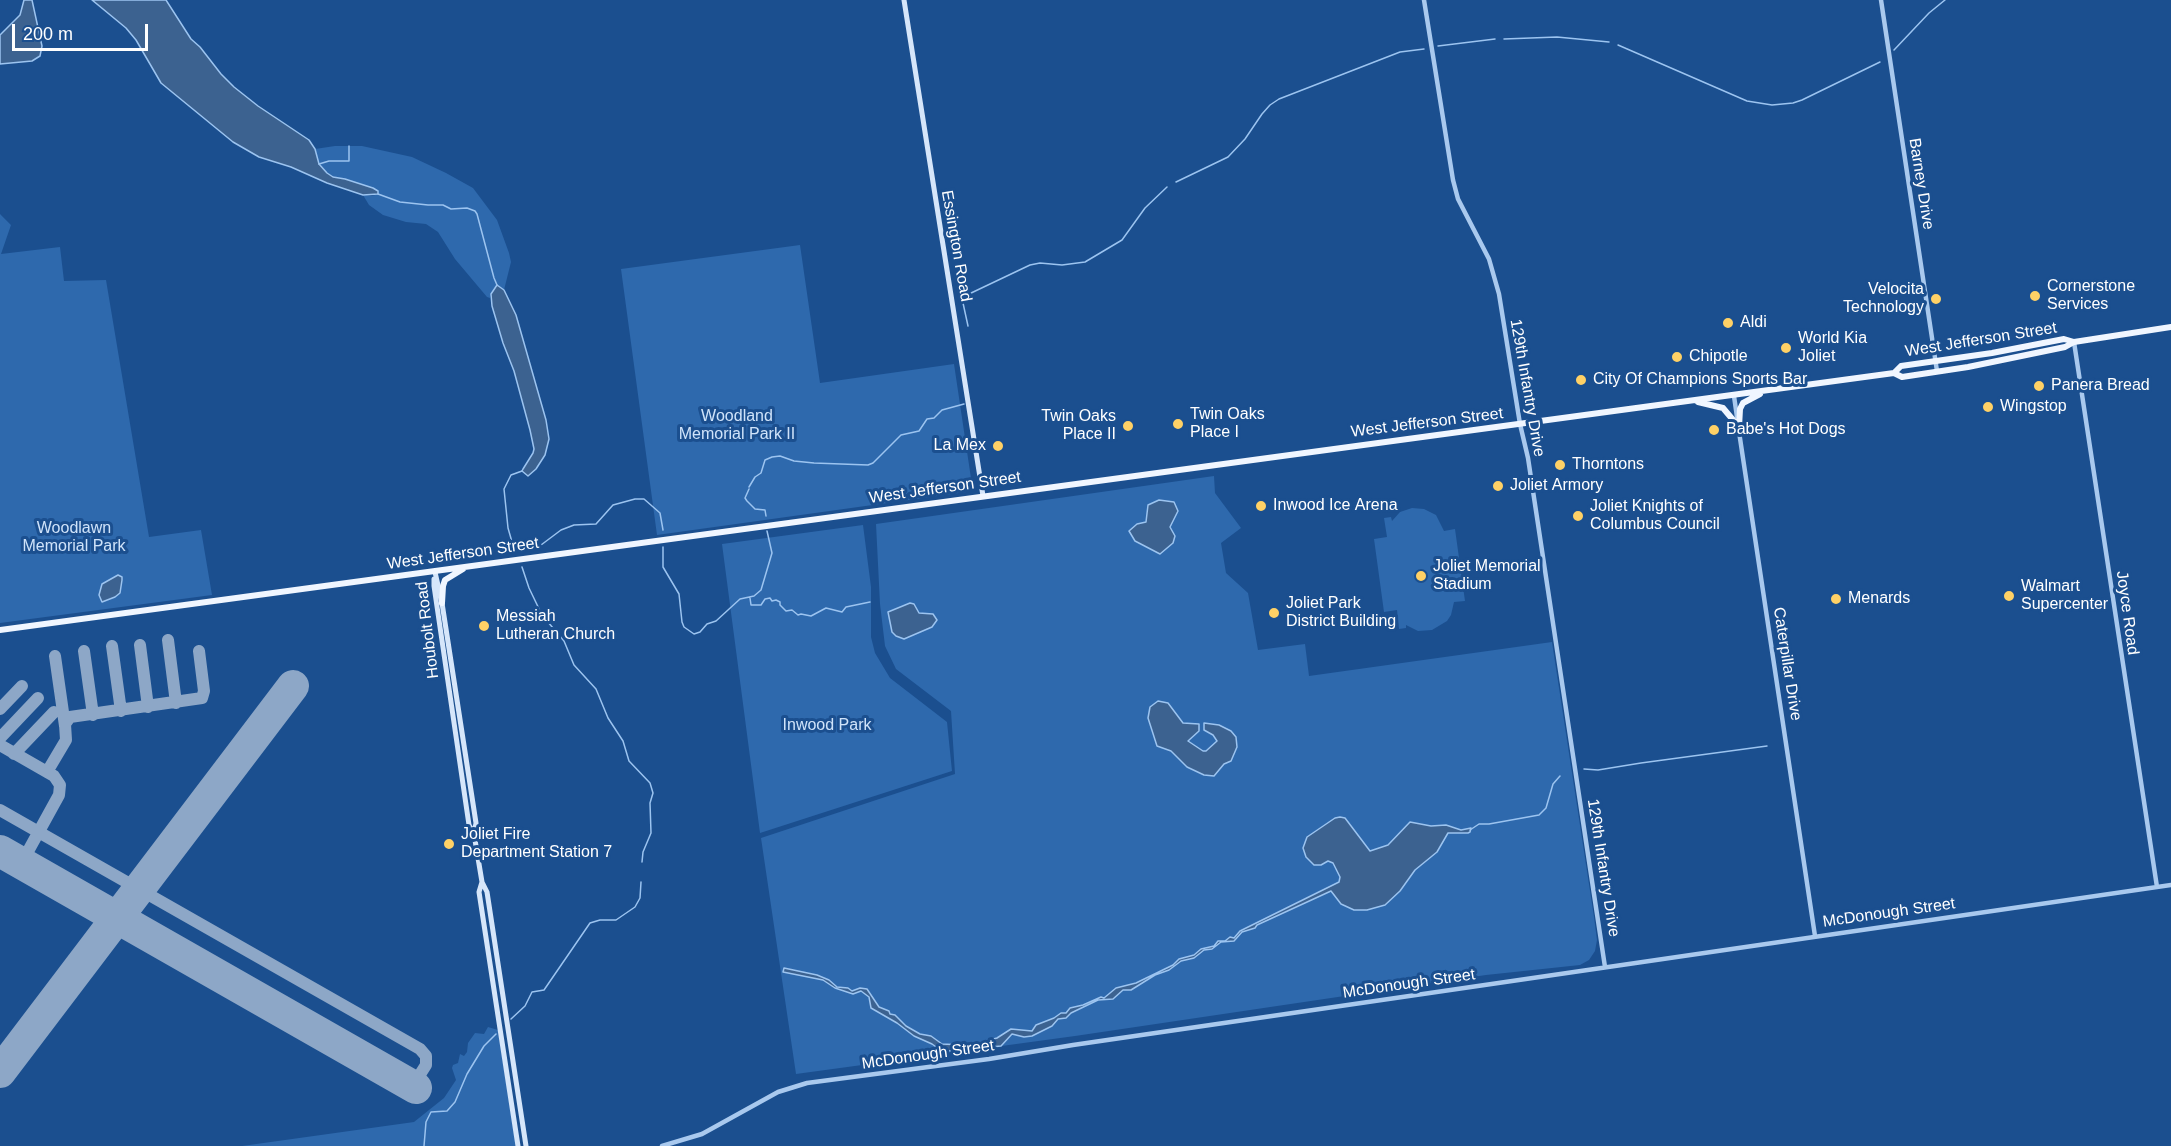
<!DOCTYPE html>
<html>
<head>
<meta charset="utf-8">
<style>
  body { margin:0 }
  #map { position:relative; width:2171px; height:1146px; overflow:hidden; background:#1b4f8f; font-family:Helvetica,sans-serif }
  canvas { display:block }
  .scale { position:absolute; left:12px; top:24px; width:136px; height:27px; box-sizing:border-box; border:3px solid #fff; border-top:0; padding-left:8px; font-size:18px; line-height:21px; white-space:nowrap; color:#fff; -webkit-text-stroke:4px #1b4f8f; paint-order:stroke }
</style>
</head>
<body>
<div id="map">
<canvas width="2171" height="1146"></canvas>
<div class="scale">200 m</div>
</div>
<script>
const ctx = document.querySelector('canvas').getContext('2d');
ctx.lineJoin = 'round';
function paint(path, color) {
  ctx.fillStyle = color;
  ctx.fill(path, 'evenodd');
}
function shape(rows) {
  const path = new Path2D();
  for (const r of rows) {
    path.moveTo(r[0], r[1]);
    for (let i = 2; i < r.length; i += 2) path.lineTo(r[i], r[i + 1]);
  }
  return path;
}
function stroke(path, color, width, dash) {
  ctx.strokeStyle = color;
  ctx.lineWidth = width;
  ctx.lineCap = dash ? 'butt' : 'round';
  ctx.setLineDash(dash || []);
  ctx.stroke(path);
}
function label(font, color, halo, rows, align = 'center') {
  ctx.font = font + ' Helvetica,sans-serif';
  ctx.lineWidth = 6;
  ctx.setLineDash([]);
  ctx.textBaseline = 'middle';
  ctx.strokeStyle = halo;
  ctx.fillStyle = color;
  for (const [text, x, y, turn = 0] of rows) {
    ctx.save();
    ctx.translate(x, y);
    ctx.rotate((+turn || 0) * Math.PI / 180);
    ctx.textAlign = isNaN(turn) ? turn : align;
    if (halo) ctx.strokeText(text, 0, 0);
    ctx.fillText(text, 0, 0);
    ctx.restore();
  }
}
paint(shape([
  [335,146,362,146,412,157,446,173,473,188,497,220,509,253,511,262,504,290,499,286,492,292,490,298,487,297,455,259,438,232,426,224,406,222,383,215,369,205,363,195,372,196,378,194,378,192,373,188,329,175,319,164,315,149],
  [0,214,11,225,1,254,60,247,64,281,106,280,149,537,201,530,212,595,0,623],
  [800,245,820,383,954,364,972,485,971,489,966,492,657,535,621,269],
  [1214,476,1215,493,1241,528,1221,543,1226,573,1248,593,1258,650,1305,644,1309,676,1552,642,1594,917,1597,940,1595,951,1589,960,1580,965,1486,975,1075,1036,796,1074,761,838,955,774,951,711,896,669,885,646,880,604,876,524],
  [1412,508,1424,509,1436,515,1444,531,1455,529,1465,601,1454,602,1451,615,1447,621,1432,630,1418,631,1406,625,1406,628,1399,629,1397,610,1384,612,1374,539,1387,537,1384,518,1391,517,1392,521,1400,512],
  [863,525,871,587,871,637,875,653,890,678,947,722,952,771,760,833,722,544],
  [488,1027,498,1030,516,1146,242,1146,414,1122,444,1098,456,1080,452,1068,453,1065,458,1063,460,1054,464,1056,467,1052,468,1043,475,1033,484,1034]
]), '#2e69ad');
const water = shape([
  [24,0,32,0,42,46,40,56,32,61,0,64,0,35,20,15,24,0],
  [92,0,166,0,191,39,200,47,221,74,234,87,258,106,309,140,315,149,319,164,327,173,333,177,345,179,373,188,378,191,378,194,363,195,327,183,291,167,259,157,233,142,161,83,136,40,126,28,92,0],
  [497,285,504,290,516,315,546,420,549,439,545,455,536,469,528,476,522,471,523,469,533,453,534,449,530,430,514,371,503,343,492,306,491,294,497,285],
  [1159,500,1174,502,1178,511,1170,527,1175,536,1173,543,1160,554,1135,541,1129,531,1137,524,1146,522,1148,505,1159,500],
  [118,575,122,577,122,580,120,593,115,597,102,602,99,595,102,584,118,575],
  [910,603,914,604,919,613,933,614,937,620,932,627,904,639,896,636,892,632,888,612,910,603],
  [1158,701,1168,703,1183,723,1199,724,1199,731,1188,741,1203,751,1206,751,1217,741,1213,735,1204,730,1204,723,1219,725,1231,731,1236,737,1237,747,1231,761,1224,764,1214,776,1204,775,1187,767,1171,751,1157,746,1148,718,1150,707,1158,701],
  [1340,817,1345,818,1370,851,1388,845,1410,822,1431,826,1446,825,1461,830,1471,828,1470,832,1468,833,1448,833,1437,852,1415,870,1400,891,1385,905,1367,910,1354,910,1341,904,1331,891,1257,925,1255,928,1242,932,1234,941,1221,942,1212,949,1204,950,1194,958,1181,961,1169,970,1155,975,1131,990,1123,990,1113,999,1098,1000,1071,1013,1066,1018,1058,1019,1052,1026,1032,1036,1024,1037,1012,1034,1001,1046,950,1051,939,1049,932,1044,914,1036,897,1023,871,1008,869,997,861,991,853,994,835,988,823,980,783,972,784,968,817,975,829,980,837,987,848,988,852,991,860,988,867,989,879,1007,889,1011,890,1014,895,1015,906,1026,920,1034,931,1036,942,1044,963,1045,980,1043,997,1038,1011,1029,1032,1031,1036,1025,1054,1018,1061,1013,1066,1013,1070,1008,1083,1005,1101,997,1104,998,1116,988,1136,983,1173,965,1179,959,1194,955,1201,949,1214,946,1218,941,1225,941,1230,937,1234,938,1240,931,1339,882,1340,877,1333,863,1328,861,1321,865,1314,865,1306,857,1303,848,1307,837,1335,818,1340,817]
]);
paint(water, '#3c6290');
stroke(water, '#9cc4f0', 1.5);
stroke(shape([
  [1504,39,1557,37,1609,42],
  [1618,45,1747,101,1772,105,1793,103,1802,100,1880,62],
  [1438,46,1495,39],
  [1894,50,1929,13,1945,0],
  [319,164,329,161,349,161,349,146],
  [1176,182,1228,157,1245,139,1262,114,1270,105,1279,99,1400,52,1424,49],
  [378,194,400,202,428,205,443,205,451,209,467,208,475,211,477,214,494,278,497,285],
  [968,326,963,303,969,294,1030,265,1040,263,1062,265,1085,262,1122,240,1145,208,1167,187],
  [749,487,755,477,761,473,765,460,772,457,780,456,794,461,814,463,868,465,873,463,901,435,919,431,927,419,934,418,942,410,964,404],
  [749,489,745,498,747,501,755,509,765,510,766,516],
  [663,547,663,567,679,594,682,622,684,627,694,634,700,632,707,624,716,621,740,599,754,596,761,590,772,553,767,531],
  [537,548,561,530,574,525,596,524,613,505,635,499,644,499,660,513,663,530],
  [514,549,508,528,504,489,511,475,522,471],
  [522,567,529,588,542,615,564,641,574,665,596,689,608,718,623,741,629,761,650,783,653,793,650,803,651,833,643,852,642,862],
  [750,598,751,605,761,605,765,599,770,598,772,601,776,600,780,602,780,605,786,611,792,610,798,615,801,614,811,616,826,608,842,612,846,607,870,602],
  [1584,769,1598,770,1641,763,1767,746],
  [1470,830,1479,824,1489,824,1539,815,1546,808,1553,784,1560,776],
  [511,1019,525,1006,532,992,544,990,590,923,600,920,616,920,635,907,640,898,641,882],
  [424,1146,426,1122,431,1112,447,1111,455,1102,467,1074,484,1046,496,1034]
]), '#9cc4f0', 1.5);
stroke(shape([
  [168,640,176,703],
  [140,645,148,707],
  [112,646,121,711],
  [84,651,93,715],
  [55,656,65,726],
  [0,709,22,686],
  [0,738,38,698],
  [0,745,54,776,60,785,59,795,21,864],
  [14,754,54,712],
  [47,772,66,740,65,724,70,717,202,698,204,691,199,651],
  [0,810,420,1049,426,1056,426,1065,419,1076,410,1085]
]), '#8da7c7', 12);
stroke(shape([
  [0,851,416,1088],
  [0,1072,293,686]
]), '#8da7c7', 32);
stroke(shape([
  [1424,0,1453,180,1458,199,1489,259,1499,294,1520,424,1528,458,1605,967],
  [1881,0,1937,371],
  [2074,342,2157,887],
  [1734,396,1737,417],
  [1738,425,1815,936],
  [662,1146,702,1134,778,1092,807,1083,989,1059,1073,1045,2171,885]
]), '#a9c9ee', 4.5);
stroke(shape([
  [904,0,983,496],
  [435,572,442,603,476,823,474,834,482,882,487,892,526,1146],
  [434,579,434,586,469,825,474,834],
  [482,882,479,892,518,1146]
]), '#d6e6fa', 5);
stroke(shape([
  [1894,373,1901,366,1992,353,2064,339,2074,342],
  [1698,402,1723,408,1739,427],
  [1739,427,1740,409,1743,403,1760,394],
  [442,603,443,586,445,580,463,569],
  [0,630,1894,373,1902,377,1968,367,2065,347,2074,342,2171,327]
]), '#f0f6ff', 6);
for (const [x, y, r, color] of [
  [2035,296,6,"#ffd166"],
  [1936,299,6,"#ffd166"],
  [1728,323,6,"#ffd166"],
  [1786,348,6,"#ffd166"],
  [1677,357,6,"#ffd166"],
  [1581,380,6,"#ffd166"],
  [2039,386,6,"#ffd166"],
  [1988,407,6,"#ffd166"],
  [1178,424,6,"#ffd166"],
  [1128,426,6,"#ffd166"],
  [1714,430,6,"#ffd166"],
  [998,446,6,"#ffd166"],
  [1560,465,6,"#ffd166"],
  [1498,486,6,"#ffd166"],
  [1261,506,6,"#ffd166"],
  [1578,516,6,"#ffd166"],
  [1421,576,6,"#ffd166"],
  [2009,596,6,"#ffd166"],
  [1836,599,6,"#ffd166"],
  [1274,613,6,"#ffd166"],
  [484,626,6,"#ffd166"],
  [449,844,6,"#ffd166"]
]) {
  const dot = new Path2D();
  dot.arc(x, y, r, 0, 2 * Math.PI);
  ctx.fillStyle = color;
  ctx.fill(dot);
  stroke(dot, '#1b4f8f', 2);
}
label('16px', '#fff', '#1b4f8f', [
  ["Barney Drive",1921,184,81],
  ["Essington Road",956,246,80],
  ["West Jefferson Street",1981,340,-9],
  ["129th Infantry Drive",1527,388,80],
  ["West Jefferson Street",1427,423,-7],
  ["West Jefferson Street",945,488,-8],
  ["West Jefferson Street",463,554,-8],
  ["Joyce Road",2127,613,82],
  ["Houbolt Road",428,630,-97],
  ["Caterpillar Drive",1787,664,81],
  ["129th Infantry Drive",1603,868,81],
  ["McDonough Street",1889,913,-8],
  ["McDonough Street",1409,984,-8],
  ["McDonough Street",928,1055,-8]
]);
label('16px', '#fff', '#1b4f8f', [
  ["Cornerstone",2047,287],
  ["Services",2047,305],
  ["Velocita",1924,290,"right"],
  ["Technology",1924,308,"right"],
  ["Aldi",1740,323],
  ["World Kia",1798,339],
  ["Joliet",1798,357],
  ["Chipotle",1689,357],
  ["City Of Champions Sports Bar",1593,380],
  ["Panera Bread",2051,386],
  ["Wingstop",2000,407],
  ["Twin Oaks",1190,415],
  ["Place I",1190,433],
  ["Twin Oaks",1116,417,"right"],
  ["Place II",1116,435,"right"],
  ["Babe's Hot Dogs",1726,430],
  ["La Mex",986,446,"right"],
  ["Thorntons",1572,465],
  ["Joliet Armory",1510,486],
  ["Inwood Ice Arena",1273,506],
  ["Joliet Knights of",1590,507],
  ["Columbus Council",1590,525],
  ["Joliet Memorial",1433,567],
  ["Stadium",1433,585],
  ["Walmart",2021,587],
  ["Supercenter",2021,605],
  ["Menards",1848,599],
  ["Joliet Park",1286,604],
  ["District Building",1286,622],
  ["Messiah",496,617],
  ["Lutheran Church",496,635],
  ["Joliet Fire",461,835],
  ["Department Station 7",461,853]
], 'left');
label('16px', '#cfe3fa', '#1b4f8f', [
  ["Woodland",737,417],
  ["Memorial Park II",737,435],
  ["Woodlawn",74,529],
  ["Memorial Park",74,547],
  ["Inwood Park",827,726]
]);
</script>
</body>
</html>
